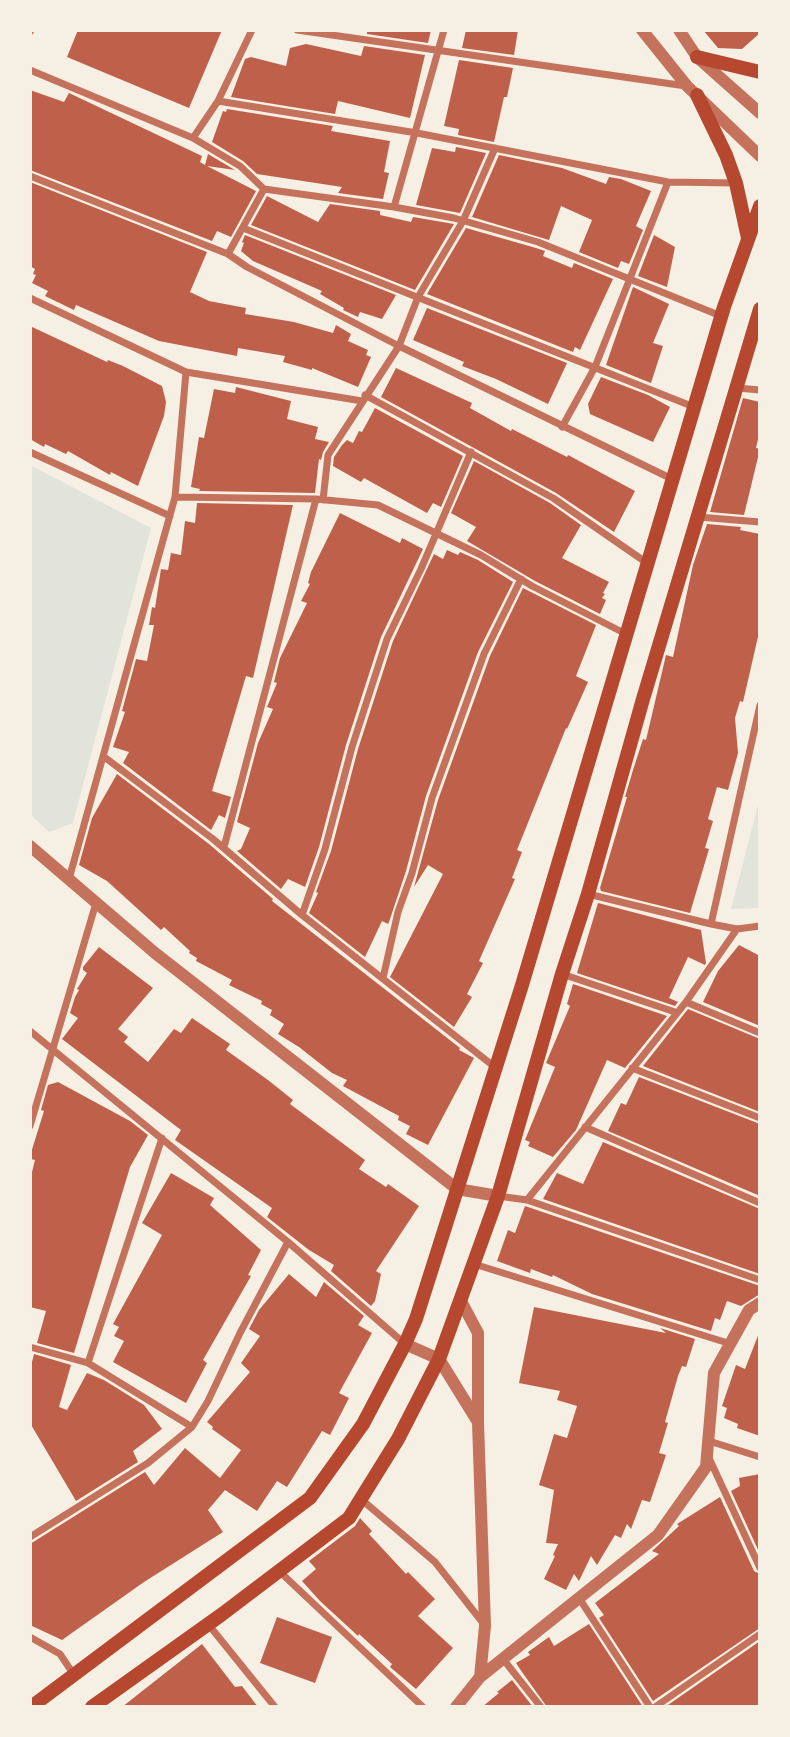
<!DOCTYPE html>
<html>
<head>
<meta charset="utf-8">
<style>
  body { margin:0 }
  #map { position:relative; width:790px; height:1737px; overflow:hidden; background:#f6efe4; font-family:"PT Sans",sans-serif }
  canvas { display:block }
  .frame { position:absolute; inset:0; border:32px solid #f6efe4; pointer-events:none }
</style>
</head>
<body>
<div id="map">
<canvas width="790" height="1737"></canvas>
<div class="frame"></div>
</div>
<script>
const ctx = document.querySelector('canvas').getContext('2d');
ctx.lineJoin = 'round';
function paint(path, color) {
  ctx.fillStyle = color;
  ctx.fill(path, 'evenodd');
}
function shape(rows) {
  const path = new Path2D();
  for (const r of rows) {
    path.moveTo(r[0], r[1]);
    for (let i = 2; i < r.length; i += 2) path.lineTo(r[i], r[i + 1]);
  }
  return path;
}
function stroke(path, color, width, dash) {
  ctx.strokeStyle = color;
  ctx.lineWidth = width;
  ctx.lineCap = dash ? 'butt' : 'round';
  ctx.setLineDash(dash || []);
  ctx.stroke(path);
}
paint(shape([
  [30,465,151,528,73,823,49,832,30,814],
  [760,797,760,908,731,909]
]), '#e2e4dc');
paint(shape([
  [78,30,222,30,189,108,67,57],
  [367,30,431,30,428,43,367,34],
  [466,30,518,30,514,55,462,48],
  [703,30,760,30,760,33,742,49,718,48],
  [306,44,361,56,364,46,425,55,410,118,338,101,335,114,231,97,245,59,251,57,286,66,290,48],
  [459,60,513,68,507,97,504,97,494,142,458,135,459,129,444,126],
  [30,90,64,102,69,93,202,156,200,162,205,165,208,154,235,170,207,166,256,191,231,237,217,231,212,241,30,170],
  [227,109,333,126,331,131,390,141,384,172,389,173,383,199,338,193,342,187,257,174,243,161,212,142,223,111,226,112],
  [456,147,486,153,460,213,416,205,432,148,455,152],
  [499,155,562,168,606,184,609,177,621,179,651,191,636,226,643,230,629,264,621,261,618,268,579,252,592,220,561,206,549,240,472,217],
  [30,182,207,252,190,292,209,301,246,308,245,314,294,322,333,333,336,325,351,334,348,341,368,350,366,355,371,357,358,387,312,368,312,370,283,362,285,356,238,348,237,356,159,341,76,305,74,310,45,296,48,291,32,283,36,275,33,274,35,269,30,266],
  [267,196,318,222,330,204,380,211,380,215,411,222,413,217,454,224,415,290,251,225],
  [466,228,536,248,545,251,543,256,572,268,574,263,613,279,580,350,575,347,573,352,427,294],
  [245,235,396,295,382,319,360,312,358,317,343,310,344,308,320,294,322,291,253,261,241,251,244,243,242,242],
  [654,235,675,247,667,287,638,276],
  [633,287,669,304,653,343,663,346,651,383,606,365],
  [427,308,567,363,548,404,496,379,462,366,464,362,413,340],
  [30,326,107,362,108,360,123,366,162,386,166,402,164,416,138,486,111,472,110,475,68,451,66,454,45,444,44,447,30,439],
  [396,368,472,403,470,408,511,431,512,429,567,457,568,455,635,491,614,532,556,493,381,397],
  [601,377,648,395,670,407,653,442,590,414,588,404],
  [236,387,291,401,287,419,318,427,315,439,329,442,323,452,321,460,319,459,315,493,199,491,200,489,191,487,199,437,204,438,214,389,235,393],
  [743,398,760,402,760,430,756,448,760,449,744,515,710,512],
  [375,408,463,456,441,507,433,503,427,513,364,478,361,482,333,466,334,457,342,445,347,440,353,443,359,431,362,432],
  [474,461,550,503,581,525,562,558,609,582,603,593,605,594,602,598,606,600,600,614,535,581,467,541,476,527,451,513],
  [197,503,293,505,253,678,246,676,212,791,231,797,225,818,219,815,211,830,123,763,129,752,113,747,125,712,122,711,136,659,147,661,154,625,149,625,152,607,155,608,161,569,168,570,171,553,181,555,185,521,195,523],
  [340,513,400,543,402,538,423,549,381,637,346,745,319,847,305,887,288,879,281,889,237,851,241,849,250,828,237,822,258,743,273,709,267,707,277,683,274,682,280,658,307,603,301,601,310,584,308,583,311,572],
  [707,524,741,527,740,530,760,534,760,628,743,702,740,701,735,718,738,753,728,790,717,787,708,819,713,821,705,848,709,849,690,913,601,891,600,888,627,797,625,797,633,770,643,739,646,740,666,655,673,657,693,565],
  [447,550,458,555,460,552,478,560,513,582,478,652,426,796,406,871,389,922,388,924,382,921,365,957,309,913,318,893,316,892,331,851,358,749,393,641,434,554,443,559],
  [523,588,596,625,576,676,588,682,567,729,566,728,517,850,522,852,512,878,515,879,479,961,483,963,467,994,472,997,454,1027,390,977,443,874,428,865,414,887,438,800,490,656],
  [117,774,209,844,273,899,272,901,460,1048,459,1050,474,1058,428,1145,406,1134,410,1126,398,1120,399,1116,343,1086,347,1080,332,1073,299,1047,278,1034,284,1024,270,1015,272,1010,261,1004,262,1001,229,985,232,980,196,961,197,958,189,953,190,951,164,927,161,930,107,881,79,865,92,818],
  [598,903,701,930,706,963,705,965,688,957,669,998,678,1002,675,1006,577,973],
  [739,945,760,956,760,1026,703,1002,718,971],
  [99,947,153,988,118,1029,128,1037,124,1042,148,1062,174,1029,181,1033,192,1018,230,1044,226,1050,268,1080,293,1100,290,1104,365,1160,359,1169,386,1187,388,1184,419,1206,376,1271,381,1274,375,1301,371,1306,331,1271,334,1265,309,1250,267,1217,272,1208,175,1140,181,1130,62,1039,78,1018,70,1013,75,997,79,990,77,989,87,973,83,970,83,967],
  [573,984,667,1016,625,1068,607,1060,576,1130,553,1157,528,1146,530,1142,525,1140,555,1067,546,1063,570,1006,567,1004],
  [688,1009,760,1039,760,1112,643,1066],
  [639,1077,760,1124,760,1196,608,1131,621,1103,626,1105],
  [58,1082,130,1121,148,1135,130,1167,74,1353,37,1343,46,1311,30,1307,30,1180,35,1160,30,1159,30,1156,44,1111,41,1110,48,1085],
  [603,1142,760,1209,760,1274,543,1199,557,1173,583,1184],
  [171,1173,214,1198,210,1205,261,1250,248,1275,251,1276,203,1360,207,1363,186,1403,113,1362,124,1341,114,1336,119,1327,113,1324,162,1235,142,1223],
  [525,1206,760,1286,760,1294,741,1306,727,1301,720,1320,715,1318,711,1331,592,1294,553,1275,552,1277,531,1269,530,1273,497,1261,508,1230,515,1233],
  [289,1274,316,1297,324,1282,364,1316,358,1325,372,1333,339,1393,349,1398,330,1435,322,1431,287,1487,277,1481,257,1511,225,1490,208,1510,223,1532,144,1582,62,1640,30,1625,30,1544,145,1472,154,1485,185,1448,220,1478,241,1450,212,1429,213,1427,207,1422,250,1372,241,1363,260,1336,249,1329,259,1310],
  [534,1307,666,1333,660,1328,695,1339,686,1367,682,1366,678,1376,665,1422,668,1423,659,1453,666,1455,650,1502,642,1500,631,1529,627,1524,621,1538,615,1535,597,1565,591,1556,579,1581,574,1574,566,1590,544,1579,555,1556,553,1555,558,1544,546,1543,554,1490,539,1485,554,1434,567,1438,577,1406,557,1400,560,1391,519,1383],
  [759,1333,760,1334,760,1436,737,1428,738,1424,724,1418,727,1408,722,1406,736,1365,745,1369],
  [34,1354,71,1365,59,1407,67,1410,87,1373,104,1380,144,1405,162,1429,133,1451,138,1462,76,1501,30,1423,30,1370],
  [760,1474,760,1554,731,1491,740,1486,739,1478],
  [720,1497,754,1571,760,1574,760,1628,653,1701,599,1618,604,1615,595,1603,659,1554,652,1551,679,1526,677,1524],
  [360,1518,372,1531,369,1534,406,1574,408,1572,435,1599,418,1616,453,1648,416,1689,390,1667,392,1664,359,1634,358,1636,320,1601,302,1581,316,1569,309,1561,355,1526],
  [277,1617,332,1637,315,1683,260,1663],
  [589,1624,643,1707,547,1707,522,1672,516,1663,530,1655,528,1652,549,1637,554,1646],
  [760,1641,760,1707,665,1707],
  [202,1644,235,1687,242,1686,258,1707,122,1707],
  [512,1680,533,1707,482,1707,499,1693,497,1692]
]), '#bf614a');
stroke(shape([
  [297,30,686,86],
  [30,32,31,30],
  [30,70,193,138,240,166,264,189,228,254,247,267,399,346,672,479],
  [218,101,417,133,668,182,735,183],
  [193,138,218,101,252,30],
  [30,176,228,254],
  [264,189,394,207,454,218,538,242,721,316],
  [394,207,444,30],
  [243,228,694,407],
  [30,298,186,372,362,401],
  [737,388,760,390],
  [365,395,553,498,647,563],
  [562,427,595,367,668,182],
  [30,452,170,516],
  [175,497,316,499,378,505,481,555,532,586,626,634],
  [323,500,328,455,399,346,418,297,463,221,495,148],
  [698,517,760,522],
  [103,756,213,839,302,915,496,1068],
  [224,847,316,499],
  [69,879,175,497,186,372],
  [588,894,711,924,737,929,760,926],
  [302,915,325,849,352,747,387,639,421,569,471,452],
  [711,924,760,705],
  [562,974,675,1012],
  [383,978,398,912,412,873,432,798,484,654,521,579],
  [686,1002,760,1033],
  [30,1031,288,1242,405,1344],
  [632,1068,760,1118],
  [30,1126,96,903],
  [585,1127,760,1203],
  [498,1196,527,1200,686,1002,737,929],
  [527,1200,760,1280],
  [474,1264,731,1344],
  [30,1347,88,1363,192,1427],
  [88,1363,162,1138],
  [709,1441,760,1457],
  [709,1458,760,1568],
  [362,1500,435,1562,483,1623],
  [30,1537,148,1463,192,1427,208,1401,240,1333,288,1242],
  [279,1571,423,1707],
  [579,1598,650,1707],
  [208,1624,275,1707],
  [30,1637,60,1654,74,1675],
  [503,1659,541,1707],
  [655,1707,760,1634]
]), '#c5725c', 7);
stroke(shape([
  [642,30,687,86,760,156],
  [679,30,697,57,760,113],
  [30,846,155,953,457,1189,498,1196],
  [461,1301,478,1333,478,1423,485,1626,480,1677],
  [405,1344,439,1359,478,1422],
  [456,1707,480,1677,658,1535,706,1467,714,1373,749,1310,760,1303]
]), '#c5725c', 12);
stroke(shape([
  [697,57,760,72],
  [697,95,726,155,736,183,748,238],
  [31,1707,310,1498,363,1424,405,1344,416,1319,522,985,724,307,760,206],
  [92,1707,221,1615,349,1518,398,1439,439,1359,498,1196,562,974,588,894,643,699,760,309]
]), '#b5482f', 14);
</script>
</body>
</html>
